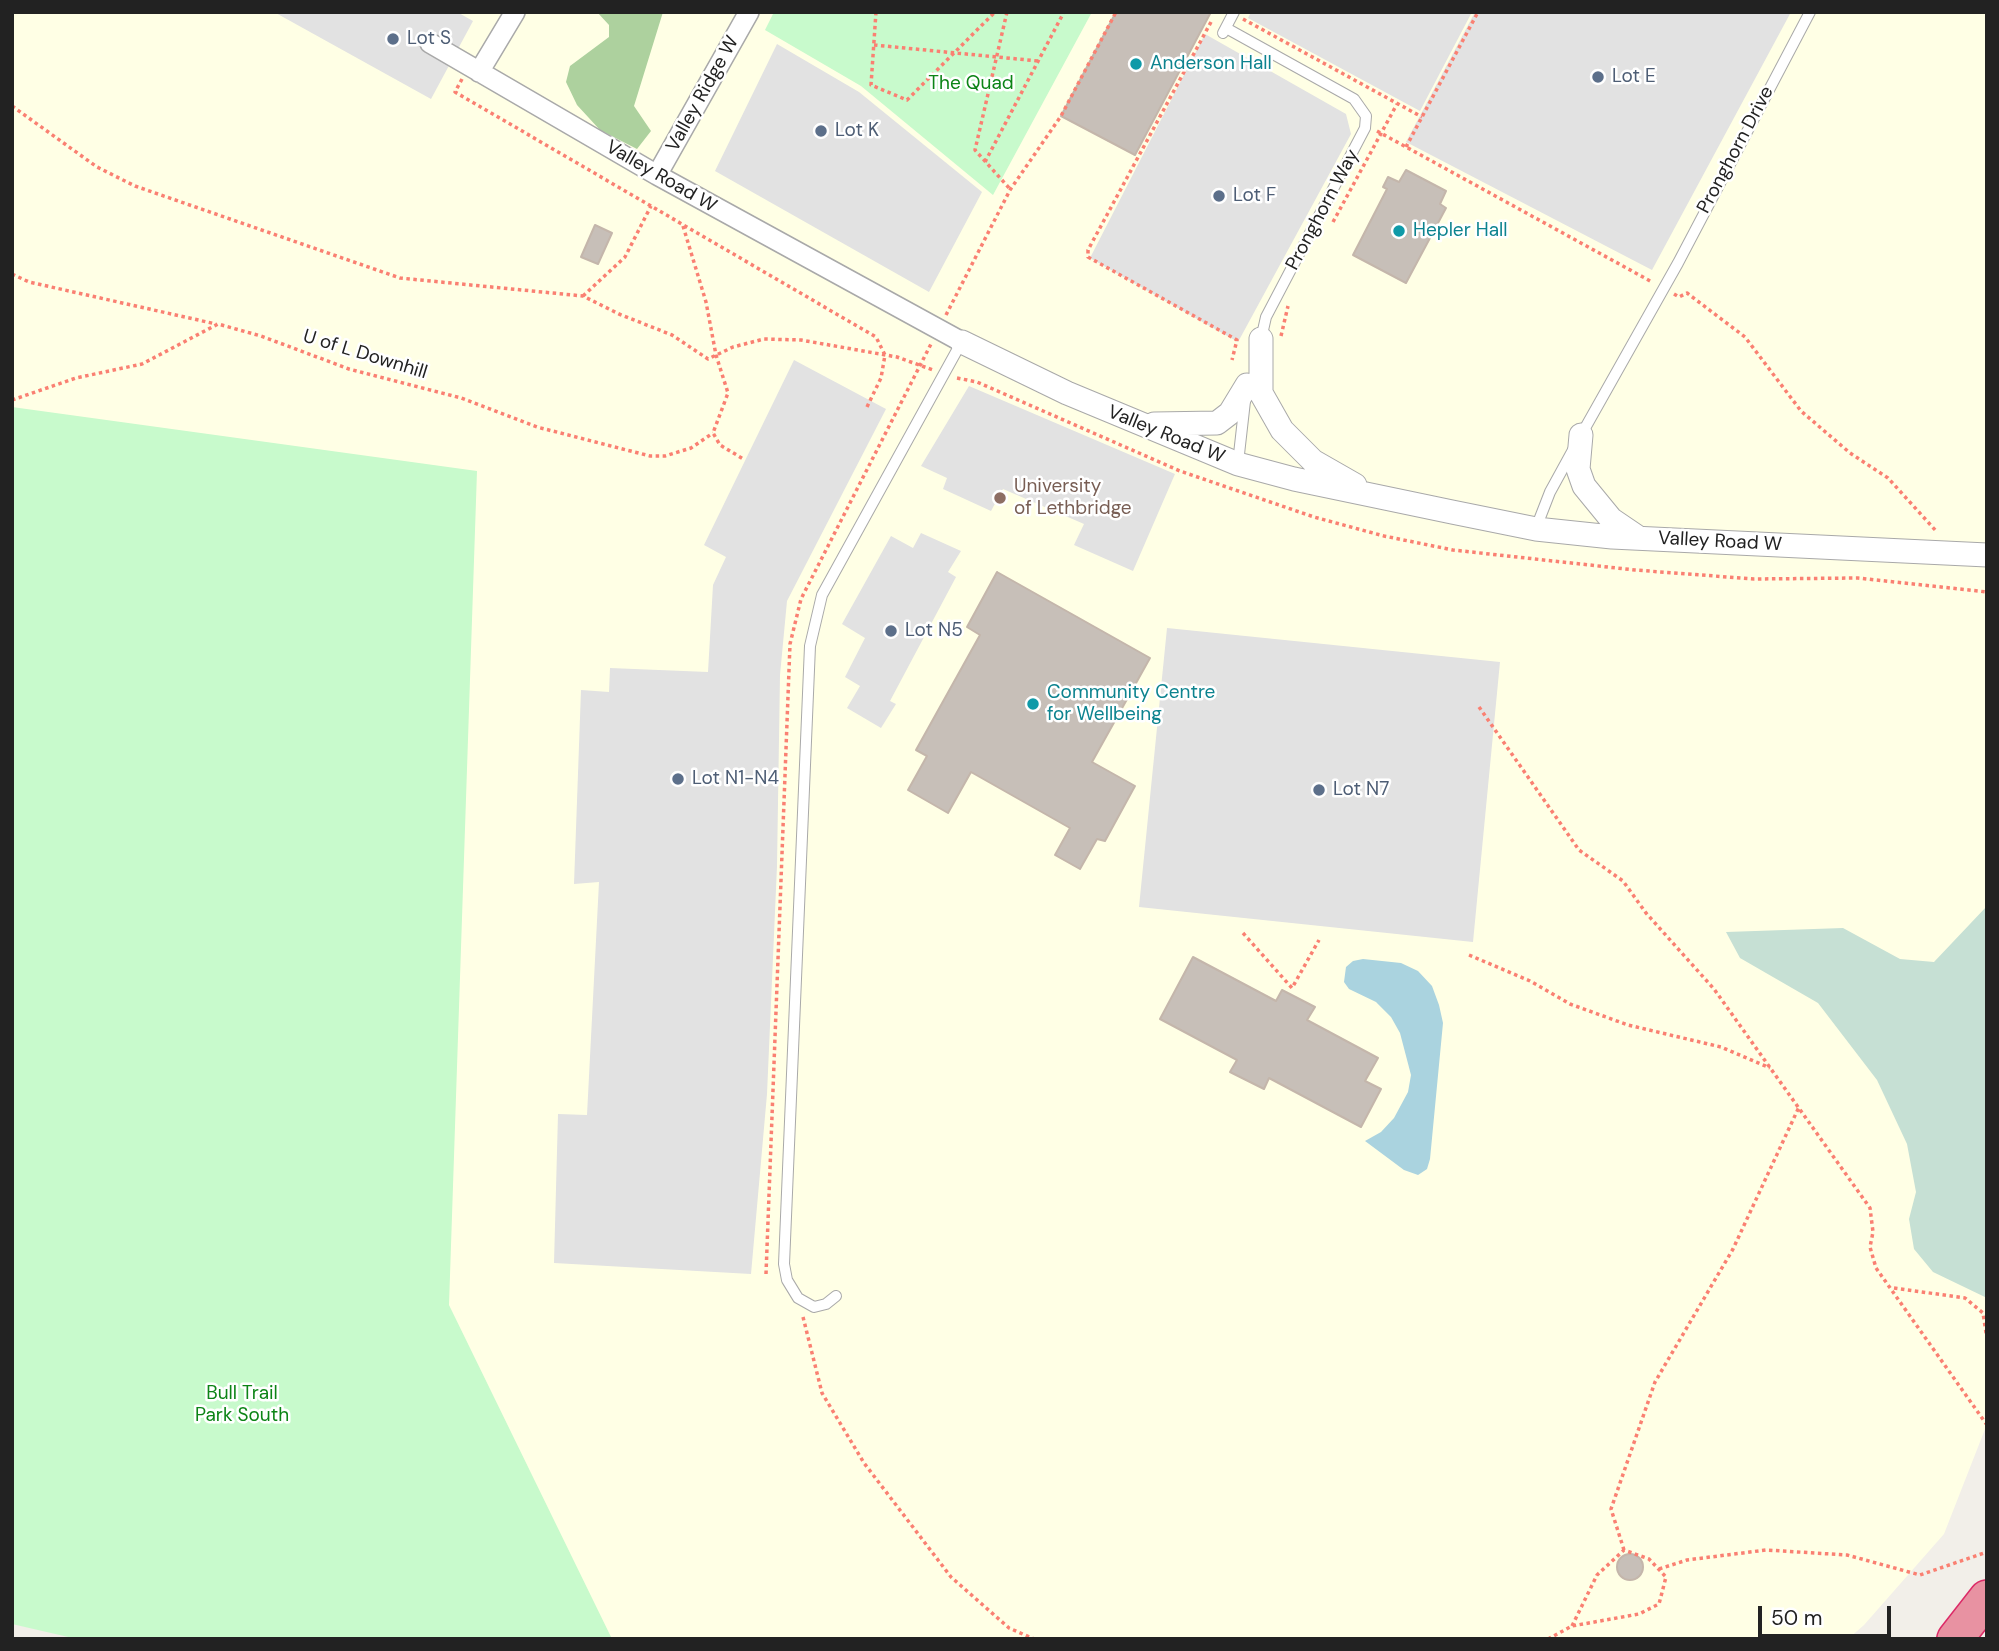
<!DOCTYPE html>
<html>
<head>
<meta charset="utf-8">
<style>
  body { margin:0 }
  #map { position:relative; width:1999px; height:1651px; overflow:hidden; background:#f2efe9; font-family:"DM Sans",sans-serif }
  canvas { display:block }
  .frame { position:absolute; inset:0; border:14px solid #222; pointer-events:none }
  .scale { position:absolute; left:1758px; top:1606px; width:133px; height:32px; box-sizing:border-box; border:4px solid #222; border-top:0; padding-left:9px; font-size:21px; line-height:24px; white-space:nowrap; color:#222; -webkit-text-stroke:5px #fff; paint-order:stroke }
</style>
</head>
<body>
<div id="map">
<canvas width="1999" height="1651"></canvas>
<div class="frame"></div>
<div class="scale">50 m</div>
</div>
<script>
const ctx = document.querySelector('canvas').getContext('2d');
ctx.lineJoin = 'round';
function paint(path, color) {
  ctx.fillStyle = color;
  ctx.fill(path, 'evenodd');
}
function shape(rows) {
  const path = new Path2D();
  for (const r of rows) {
    if (r.length === 3) {
      path.moveTo(r[0] + r[2], r[1]);
      path.arc(r[0], r[1], r[2], 0, 2 * Math.PI);
      continue;
    }
    path.moveTo(r[0], r[1]);
    for (let i = 2; i < r.length; i += 2) path.lineTo(r[i], r[i + 1]);
  }
  return path;
}
function stroke(path, color, width, dash) {
  ctx.strokeStyle = color;
  ctx.lineWidth = width;
  ctx.lineCap = dash ? 'butt' : 'round';
  ctx.setLineDash(dash || []);
  ctx.stroke(path);
}
function label(font, color, halo, rows, align = 'center') {
  ctx.font = font + ' "DM Sans",sans-serif';
  ctx.lineWidth = 5;
  ctx.setLineDash([]);
  ctx.textBaseline = 'middle';
  ctx.strokeStyle = halo;
  ctx.fillStyle = color;
  for (const [text, x, y, turn = 0] of rows) {
    ctx.save();
    ctx.translate(x, y);
    ctx.rotate((+turn || 0) * Math.PI / 180);
    ctx.textAlign = isNaN(turn) ? turn : align;
    if (halo) ctx.strokeText(text, 0, 0);
    ctx.fillText(text, 0, 0);
    ctx.restore();
  }
}
paint(shape([
  [12,12,1987,12,1987,1424,1944,1534,1864,1625,1848,1639,610,1639,12,984]
]), '#ffffe5');
paint(shape([
  [597,12,663,12,634,106,651,131,637,149,600,130,577,105,566,82,570,66,609,37,609,25]
]), '#add19e');
paint(shape([
  [1987,906,1987,1298,1933,1272,1914,1249,1909,1219,1916,1192,1907,1144,1877,1080,1818,1003,1740,958,1726,932,1843,928,1900,959,1934,962]
]), '#c6e0d4');
paint(shape([
  [774,12,1092,12,993,195,861,86,765,30],
  [12,407,477,471,449,1305,612,1639,77,1639,12,1624]
]), '#c8facc');
paint(shape([
  [274,12,457,12,473,21,431,99],
  [1251,12,1472,12,1420,111,1248,18],
  [1475,12,1791,12,1652,270,1406,142],
  [1205,34,1346,114,1351,134,1238,342,1090,258],
  [777,44,859,92,982,192,929,292,715,171],
  [794,360,886,409,787,601,780,675,777,866,767,1094,751,1274,554,1263,558,1114,587,1115,599,882,574,884,581,690,609,692,610,668,708,672,713,585,726,557,704,545],
  [969,386,1175,474,1133,571,1074,545,1084,524,1003,489,991,511,943,489,947,478,921,466],
  [921,533,961,551,948,572,956,577,890,701,896,704,881,728,847,708,860,686,845,677,865,638,842,624,891,536,913,548],
  [1167,628,1500,662,1473,942,1139,907]
]), '#e2e2e2');
paint(shape([
  [1363,959,1401,963,1418,971,1432,986,1439,1005,1443,1023,1430,1159,1427,1169,1418,1175,1404,1170,1365,1141,1381,1132,1394,1118,1408,1092,1411,1075,1400,1033,1391,1017,1376,1002,1349,989,1344,982,1346,967,1353,961]
]), '#aad3df');
const building = shape([
  [1116,12,1211,12,1135,155,1061,116,1116,12],
  [1406,170,1446,191,1440,204,1446,208,1406,283,1353,255,1387,189,1383,187,1388,177,1399,182,1406,170],
  [595,225,612,233,598,264,581,257,595,225],
  [997,572,1150,658,1092,762,1135,786,1105,841,1097,839,1080,869,1055,855,1070,828,971,772,948,813,908,790,927,756,916,750,980,635,967,627,997,572],
  [1193,957,1276,1001,1282,990,1315,1007,1307,1020,1378,1058,1365,1081,1381,1089,1361,1127,1269,1078,1264,1089,1230,1072,1237,1060,1160,1019,1193,957],
  [1630,1567,13]
]);
paint(building, '#c7bfb8');
stroke(building, '#c4b6ab', 2);
const service = shape([
  [1226,28,1354,99,1366,116,1365,128,1266,317,1261,339],
  [1223,33,1234,12],
  [1580,437,1678,263,1810,12],
  [1238,463,1245,401],
  [1536,528,1550,492,1573,450],
  [836,1296,826,1304,814,1307,798,1298,787,1280,784,1264,810,646,822,595,961,343]
]);
const minor = shape([
  [430,43,657,175,962,342],
  [479,72,515,12],
  [657,175,749,12]
]);
const tertiary = shape([
  [1261,339,1261,393,1282,430,1313,461,1355,485],
  [962,342,1067,393,1238,464,1294,479,1452,512,1536,529,1612,537,1987,555],
  [1154,424,1217,423,1230,413,1247,385],
  [1581,435,1578,469,1584,486,1611,519,1639,538]
]);
const motorway = shape([
  [1955,1639,1987,1598]
]);
stroke(service, '#a9a9a9', 12);
stroke(minor, '#a9a9a9', 22);
stroke(tertiary, '#a9a9a9', 25);
stroke(motorway, '#dc2a67', 38);
stroke(shape([
  [876,12,871,85,907,100,995,12],
  [1007,12,975,150,1010,189],
  [1243,19,1422,117],
  [1211,22,1088,250,1088,257,1237,340,1232,360],
  [874,45,1038,61],
  [462,79,455,92,876,337,885,355,881,378,866,409],
  [12,106,97,167,135,186,400,278,583,296,619,314,672,335,708,359,733,347,764,339,801,340,897,357,933,370],
  [1377,131,1652,282],
  [1406,147,1478,12],
  [985,162,1064,12],
  [1333,222,1397,104],
  [683,226,706,302,716,355,728,393,713,433,720,445,745,460],
  [12,274,29,282,216,324],
  [1674,294,1679,297,1687,293,1745,337,1801,411,1850,453,1888,478,1937,532],
  [583,296,625,257,651,206],
  [946,315,1010,190,1061,116,1116,12],
  [1281,336,1288,306],
  [957,378,977,382,1180,471,1314,517,1384,536,1453,550,1635,570,1754,579,1858,578,1987,592],
  [12,400,76,378,142,364,218,324,261,336,349,369,461,398,537,427,650,456,665,456,691,448,713,433],
  [1479,707,1579,850,1623,881,1646,913,1714,989,1870,1208,1873,1232,1870,1247,1876,1268,1987,1425],
  [1243,933,1292,988,1319,940],
  [1469,955,1530,981,1570,1004,1628,1025,1721,1047,1770,1068],
  [766,1274,790,644,801,599,931,344],
  [1894,1288,1965,1298,1983,1313,1987,1339],
  [803,1317,822,1393,864,1463,951,1577,1009,1628,1034,1639],
  [1624,1550,1611,1509,1655,1382,1733,1249,1799,1107],
  [1659,1569,1687,1560,1766,1550,1847,1555,1920,1575,1987,1552],
  [1548,1639,1572,1626,1639,1614,1659,1604,1666,1577,1649,1559,1624,1550,1597,1575,1572,1626]
]), '#fa8072', 3.5, [3.5, 3.5]);
stroke(service, '#fff', 10);
stroke(minor, '#fff', 19);
stroke(tertiary, '#fff', 23);
stroke(motorway, '#e892a2', 35);
for (const [x, y, r, color] of [
  [393,39,7,"#5c6f8a"],
  [1136,64,7,"#0f9aa8"],
  [1598,77,7,"#5c6f8a"],
  [821,131,7,"#5c6f8a"],
  [1219,196,7,"#5c6f8a"],
  [1399,231,7,"#0f9aa8"],
  [1000,498,7,"#8d6e63"],
  [891,631,7,"#5c6f8a"],
  [1033,704,7,"#0f9aa8"],
  [678,779,7,"#5c6f8a"],
  [1319,790,7,"#5c6f8a"]
]) {
  const dot = new Path2D();
  dot.arc(x, y, r, 0, 2 * Math.PI);
  ctx.fillStyle = color;
  ctx.fill(dot);
  stroke(dot, '#fff', 2.5);
}
label('19px', '#4e5e75', '#fff', [
  ["Lot S",407,39],
  ["Lot E",1612,77],
  ["Lot K",835,131],
  ["Lot F",1233,196],
  ["Lot N5",905,631],
  ["Lot N1-N4",692,779],
  ["Lot N7",1333,790]
], 'left');
label('19px', '#0d838f', '#fff', [
  ["Anderson Hall",1150,64],
  ["Hepler Hall",1413,231],
  ["Community Centre",1047,693],
  ["for Wellbeing",1047,715]
], 'left');
label('19px', '#0c8416', '#fff', [
  ["The Quad",971,84],
  ["Bull Trail",242,1394],
  ["Park South",242,1416]
]);
label('19px', '#222', '#fff', [
  ["Valley Ridge W",703,94,-61],
  ["Pronghorn Drive",1736,150,-62],
  ["Valley Road W",661,177,30],
  ["Pronghorn Way",1323,210,-62],
  ["U of L Downhill",365,355,17],
  ["Valley Road W",1166,435,22],
  ["Valley Road W",1720,542,3]
]);
label('19px', '#785e54', '#fff', [
  ["University",1014,487],
  ["of Lethbridge",1014,509]
], 'left');
</script>
</body>
</html>
